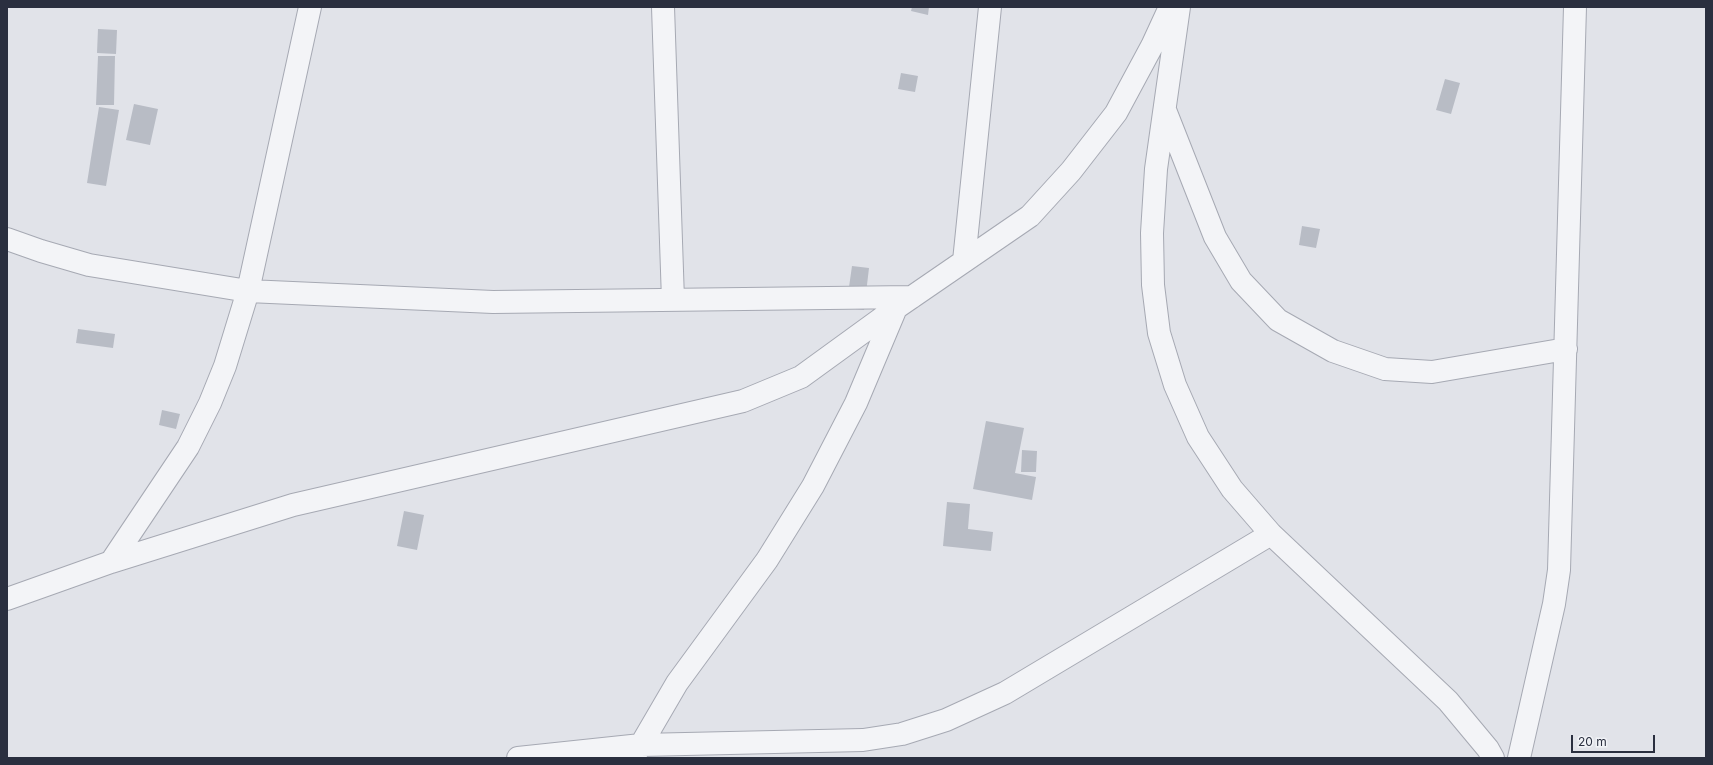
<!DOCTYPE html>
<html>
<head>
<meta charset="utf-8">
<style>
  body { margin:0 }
  #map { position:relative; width:1713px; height:765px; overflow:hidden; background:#e1e3e9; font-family:Inter,sans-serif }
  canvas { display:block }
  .frame { position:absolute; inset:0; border:8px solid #2a2f3f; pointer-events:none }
  .scale { position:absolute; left:1571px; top:735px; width:84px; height:18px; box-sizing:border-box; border:2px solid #2a2f3f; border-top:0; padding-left:5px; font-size:12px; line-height:14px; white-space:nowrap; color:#2a2f3f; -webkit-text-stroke:3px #f0f2f6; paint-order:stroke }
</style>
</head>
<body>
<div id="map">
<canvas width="1713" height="765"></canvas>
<div class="frame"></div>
<div class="scale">20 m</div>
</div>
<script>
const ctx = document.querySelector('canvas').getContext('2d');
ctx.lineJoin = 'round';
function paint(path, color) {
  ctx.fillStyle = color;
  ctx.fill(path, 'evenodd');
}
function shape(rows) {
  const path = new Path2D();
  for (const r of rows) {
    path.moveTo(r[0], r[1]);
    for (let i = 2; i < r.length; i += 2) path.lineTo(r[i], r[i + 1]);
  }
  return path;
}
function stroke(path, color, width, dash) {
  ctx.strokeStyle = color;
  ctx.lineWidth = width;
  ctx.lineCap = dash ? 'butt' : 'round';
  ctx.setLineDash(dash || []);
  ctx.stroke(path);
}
paint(shape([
  [912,7,929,7,928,15,911,11],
  [98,29,117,30,116,54,97,53],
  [98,56,115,56,114,105,96,105],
  [901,73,918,76,915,92,898,89],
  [1445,79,1460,83,1451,114,1436,110],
  [134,104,158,109,150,145,126,140],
  [99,107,119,110,106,186,87,183],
  [1302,226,1320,229,1316,248,1299,245],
  [852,266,869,268,864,310,846,308],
  [78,329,115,334,113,348,76,343],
  [162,410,180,414,176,429,159,425],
  [986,421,1024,428,1015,473,1036,477,1032,500,973,489],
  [1022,450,1037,451,1036,472,1021,472],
  [947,502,970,504,968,529,993,532,991,551,943,546],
  [404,511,424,515,417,550,397,546]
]), '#b8bcc5');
const minor = shape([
  [663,7,673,300],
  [1179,7,1156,169,1152,233,1153,285,1159,333,1175,385,1198,437,1232,489,1271,534,1448,701,1488,749,1493,758],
  [1165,110,1215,237,1241,281,1278,320,1333,351,1385,369,1432,372,1566,349],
  [7,239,41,251,89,265,248,291,493,302,912,297],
  [964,261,990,7],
  [111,562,188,447,210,403,225,366,248,291,310,7],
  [7,599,111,562,293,505,743,401,801,377,896,308,1030,216,1071,171,1116,113,1152,46,1170,7],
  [635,755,677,683,767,560,813,486,856,403,896,308],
  [518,758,641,745,863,740,902,734,946,720,1005,693,1271,534],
  [1519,758,1554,604,1559,570,1575,7]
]);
stroke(minor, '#a6a9b3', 24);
stroke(minor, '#f3f4f7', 22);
</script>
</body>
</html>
